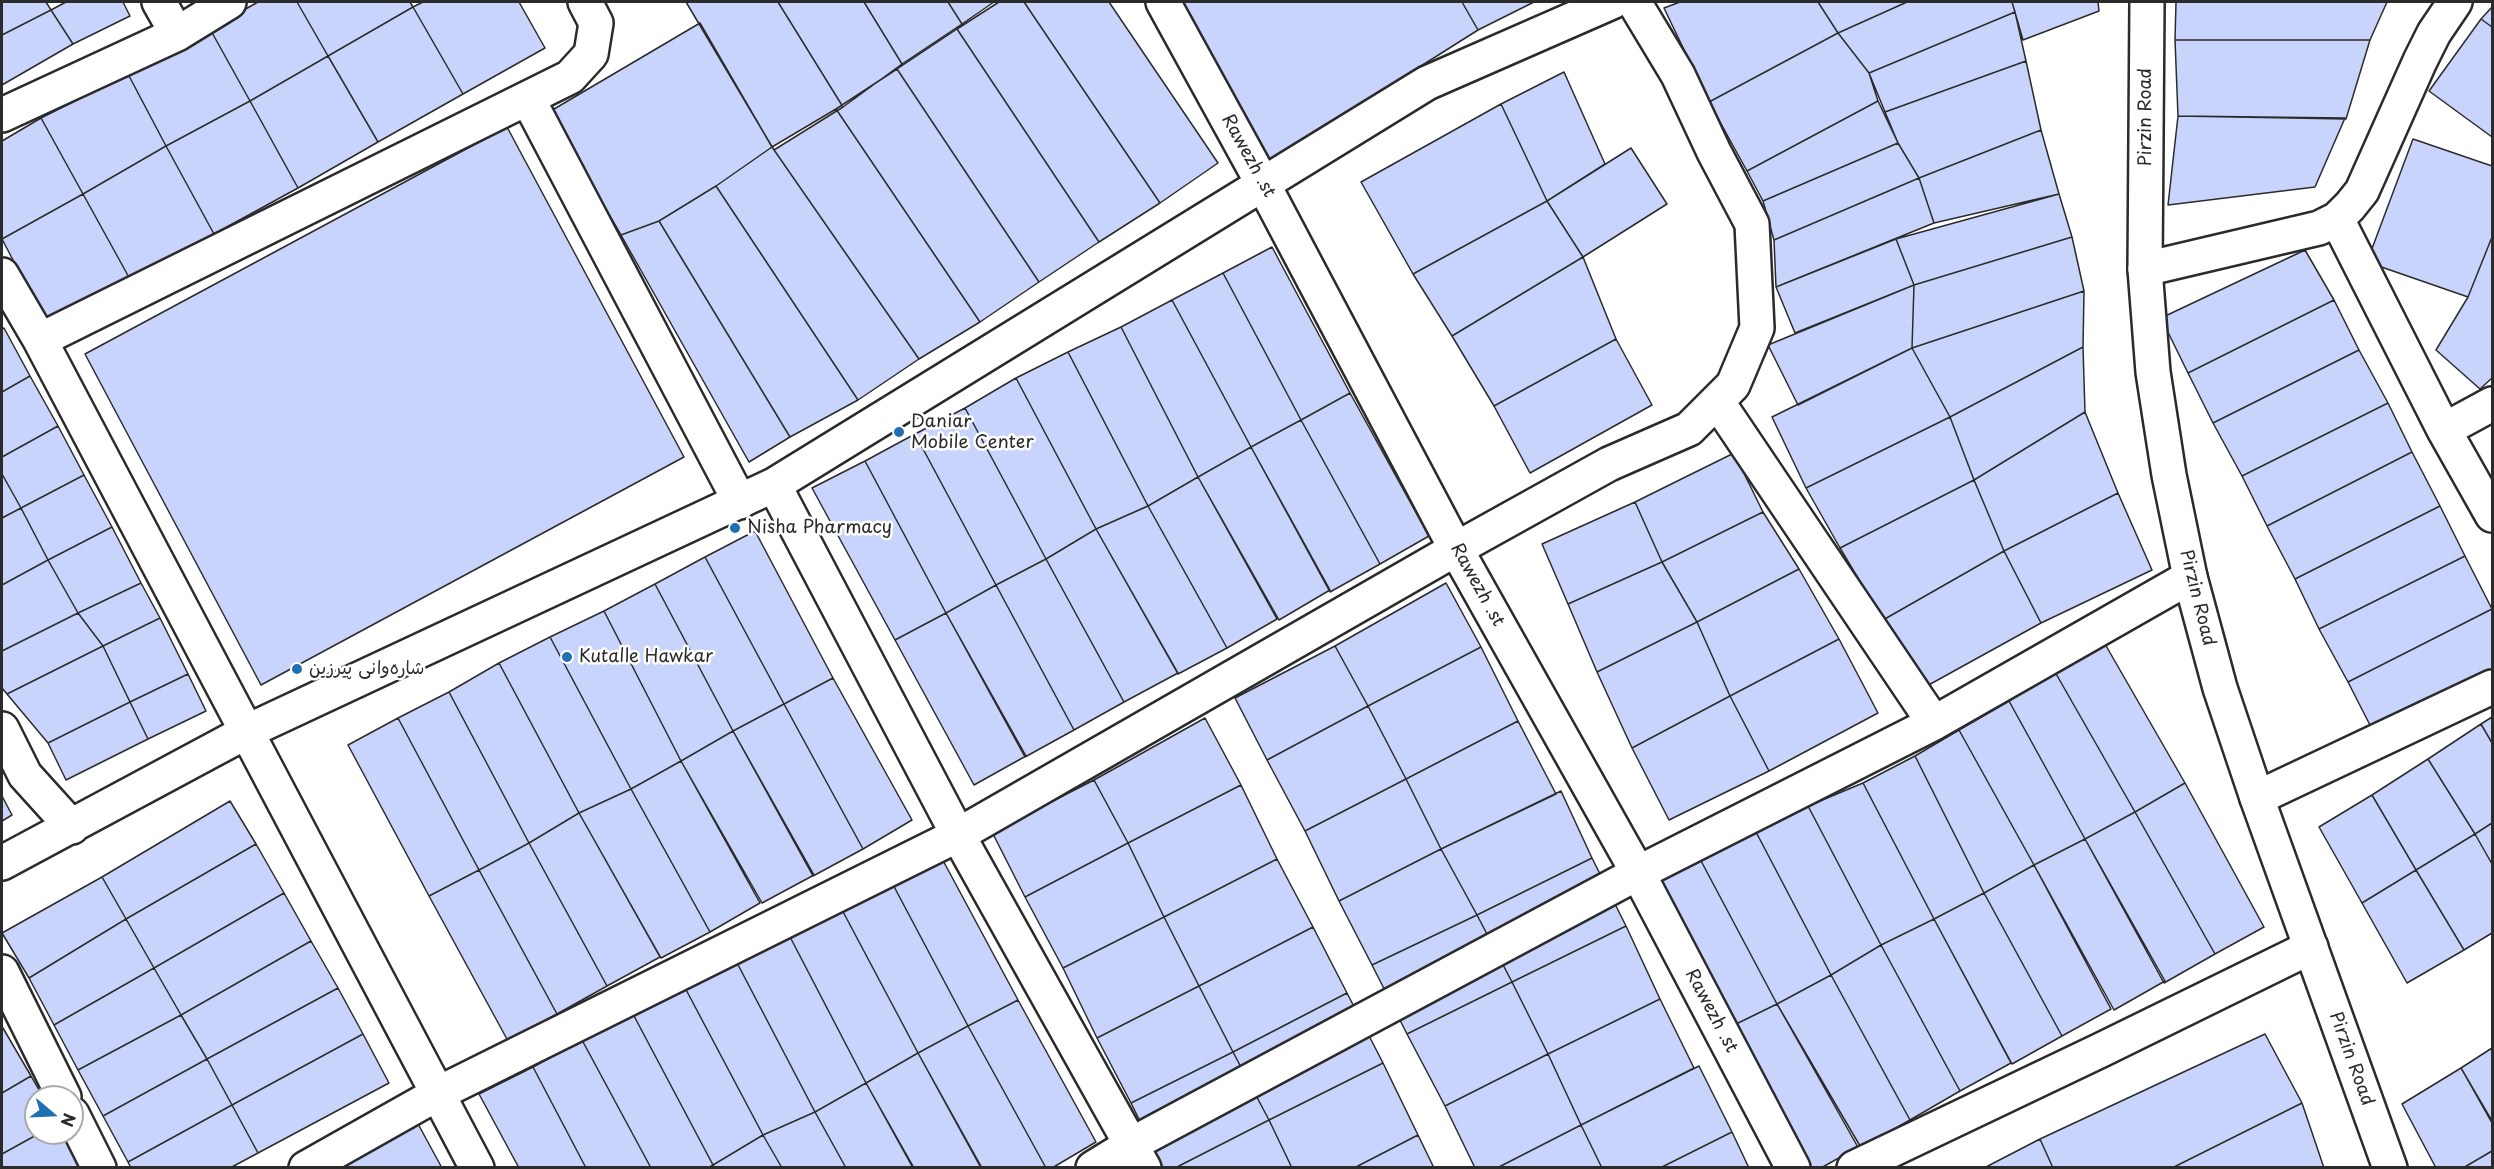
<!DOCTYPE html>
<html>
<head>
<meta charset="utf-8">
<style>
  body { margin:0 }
  #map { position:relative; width:2494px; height:1169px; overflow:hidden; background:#fff; font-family:"Playpen Sans",sans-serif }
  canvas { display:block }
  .frame { position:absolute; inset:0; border:3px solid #2b2b2b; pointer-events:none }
  .north { position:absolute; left:24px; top:1085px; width:60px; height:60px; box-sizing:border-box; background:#fff; border:2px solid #aaa; border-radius:50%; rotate:109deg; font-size:16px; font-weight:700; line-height:24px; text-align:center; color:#2b2b2b }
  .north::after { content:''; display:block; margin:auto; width:21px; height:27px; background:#1f6fb2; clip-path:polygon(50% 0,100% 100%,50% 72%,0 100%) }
</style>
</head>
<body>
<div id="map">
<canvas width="2494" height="1169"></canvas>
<div class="frame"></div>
<div class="north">N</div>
</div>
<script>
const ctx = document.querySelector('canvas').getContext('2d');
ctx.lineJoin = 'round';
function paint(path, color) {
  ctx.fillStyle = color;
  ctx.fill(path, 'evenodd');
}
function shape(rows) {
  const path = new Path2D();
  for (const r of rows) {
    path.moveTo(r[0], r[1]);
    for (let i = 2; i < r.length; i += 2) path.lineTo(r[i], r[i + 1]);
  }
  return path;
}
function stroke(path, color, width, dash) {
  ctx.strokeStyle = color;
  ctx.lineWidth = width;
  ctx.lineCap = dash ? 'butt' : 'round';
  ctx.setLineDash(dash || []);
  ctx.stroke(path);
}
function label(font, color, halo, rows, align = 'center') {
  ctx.font = font + ' "Playpen Sans","Playpen Sans Arabic",sans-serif';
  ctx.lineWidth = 5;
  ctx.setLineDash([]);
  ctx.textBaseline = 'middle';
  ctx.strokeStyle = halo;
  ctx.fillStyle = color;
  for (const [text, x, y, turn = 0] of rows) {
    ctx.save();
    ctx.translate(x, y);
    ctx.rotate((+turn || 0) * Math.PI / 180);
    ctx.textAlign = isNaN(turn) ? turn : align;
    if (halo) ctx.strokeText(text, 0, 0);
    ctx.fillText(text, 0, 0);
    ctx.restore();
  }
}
const building = shape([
  [2,2,46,2,51,10,2,35,2,2],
  [66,2,123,2,130,16,73,44,51,10,66,2],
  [258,2,297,2,328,56,250,101,210,29,258,2],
  [297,2,410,2,413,7,328,56,297,2],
  [423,2,519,2,545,48,463,94,413,7,423,2],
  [686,2,778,2,843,107,774,150,686,2],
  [778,2,864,2,902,64,843,107,778,2],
  [864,2,948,2,962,24,902,64,864,2],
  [948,2,994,2,962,24,948,2],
  [999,2,1024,2,1160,203,1099,242,957,29,999,2],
  [1024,2,1109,2,1218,163,1160,203,1024,2],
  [1179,2,1462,2,1478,30,1269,162,1179,2],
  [1462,2,1534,2,1478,30,1462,2],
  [1680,2,1818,2,1838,33,1709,102,1664,8,1680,2],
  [1818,2,1907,2,1838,33,1818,2],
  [1907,2,2012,2,2015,12,1869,73,1838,33,1907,2],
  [2012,2,2098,2,2099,11,2023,40,2012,2],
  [2176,2,2387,2,2370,40,2175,40,2176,2],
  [413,7,463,94,378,142,328,56,413,7],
  [2492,7,2492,27,2481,19,2492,7],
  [51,10,73,44,2,85,2,35,51,10],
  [2015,12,2026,61,1885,112,1869,73,2015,12],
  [2481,19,2492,27,2492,137,2429,91,2481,19],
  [700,23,772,147,716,186,659,221,621,235,549,112,700,23],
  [210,29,250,101,166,146,128,74,210,29],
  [957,29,1099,242,1039,282,897,69,957,29],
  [1838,33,1869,73,1878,101,1747,171,1709,102,1838,33],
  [2175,40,2370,40,2346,119,2178,116,2175,40],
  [328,56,378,142,298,188,250,101,328,56],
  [2026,61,2041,130,1919,178,1898,143,1885,112,2026,61],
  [897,69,1039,282,980,322,836,109,897,69],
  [1564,72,1605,164,1547,201,1501,104,1564,72],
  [128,74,166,146,83,194,41,118,128,74],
  [250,101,298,188,214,234,166,146,250,101],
  [1878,101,1898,143,1763,201,1747,171,1878,101],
  [1501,104,1547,201,1413,274,1361,182,1501,104],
  [836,109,980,322,919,359,772,147,836,109],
  [2178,116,2345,118,2315,187,2168,205,2178,116],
  [41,118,83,194,2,239,2,141,41,118],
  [507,127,684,457,261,685,85,354,507,127],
  [2041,130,2059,194,1934,223,1919,178,2041,130],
  [2413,139,2492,166,2492,237,2468,297,2367,262,2413,139],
  [1898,143,1919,178,1774,240,1763,201,1898,143],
  [166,146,214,234,131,281,83,194,166,146],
  [772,147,919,359,858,400,716,186,772,147],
  [1631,148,1667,204,1583,257,1547,201,1631,148],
  [1919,178,1934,223,1776,287,1774,240,1919,178],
  [716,186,858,400,790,437,659,221,716,186],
  [83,194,131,281,48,327,2,239,83,194],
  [2059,194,2072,237,1914,285,1896,239,2059,194],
  [1547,201,1583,257,1452,336,1413,274,1547,201],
  [659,221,790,437,749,462,621,235,659,221],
  [2072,237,2084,291,1912,348,1914,285,2072,237],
  [2492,237,2492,378,2480,389,2436,350,2468,297,2492,237],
  [1896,239,1914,285,1795,333,1776,287,1896,239],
  [1272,247,1350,393,1301,420,1223,273,1272,247],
  [2305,250,2334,300,2188,373,2161,318,2305,250],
  [1583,257,1616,339,1494,406,1452,336,1583,257],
  [1223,273,1301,420,1251,447,1172,300,1223,273],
  [1914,285,1912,348,1798,405,1768,345,1914,285],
  [2084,291,2083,347,1950,417,1912,348,2084,291],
  [1172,300,1251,447,1198,477,1121,327,1172,300],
  [2334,300,2359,350,2213,423,2188,373,2334,300],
  [1121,327,1198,477,1148,506,1068,352,1121,327],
  [4,328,30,376,2,392,2,329,4,328],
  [1616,339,1652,405,1530,473,1494,406,1616,339],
  [2083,347,2085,412,1974,480,1950,417,2083,347],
  [1912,348,1950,417,1806,488,1772,417,1912,348],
  [2359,350,2388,403,2242,476,2213,423,2359,350],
  [1068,352,1148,506,1096,529,1016,378,1068,352],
  [30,376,58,426,2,457,2,392,30,376],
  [1016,378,1096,529,1046,559,965,408,1016,378],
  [1350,393,1429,536,1380,564,1301,420,1350,393],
  [2388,403,2412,452,2267,526,2242,476,2388,403],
  [965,408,1046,559,996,585,915,434,965,408],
  [2085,412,2118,493,2004,551,1974,480,2085,412],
  [1950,417,1974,480,1840,548,1806,488,1950,417],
  [1301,420,1380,564,1330,592,1251,447,1301,420],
  [58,426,84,475,21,508,2,474,2,457,58,426],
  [915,434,996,585,946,613,865,461,915,434],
  [1251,447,1330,590,1279,620,1198,477,1251,447],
  [2412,452,2440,506,2295,579,2267,526,2412,452],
  [1734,453,1763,512,1662,562,1635,502,1734,453],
  [865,461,946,613,895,640,812,488,865,461],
  [2,474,21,508,2,518,2,474],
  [84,475,112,527,48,560,21,508,84,475],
  [1198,477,1277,619,1227,648,1148,506,1198,477],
  [1974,480,2004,551,1883,620,1840,548,1974,480],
  [2118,493,2152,570,2041,623,2004,551,2118,493],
  [1635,502,1662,562,1568,604,1542,544,1635,502],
  [1148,506,1227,648,1178,674,1096,529,1148,506],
  [2440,506,2465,556,2319,629,2295,579,2440,506],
  [21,508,48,560,2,585,2,518,21,508],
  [1763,512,1799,569,1697,622,1662,562,1763,512],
  [112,527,141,583,78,613,48,560,112,527],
  [1096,529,1178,673,1124,702,1046,559,1096,529],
  [755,531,833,678,784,704,705,557,755,531],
  [2004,551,2041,623,1925,687,1883,620,2004,551],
  [2465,556,2492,609,2348,682,2319,629,2465,556],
  [705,557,784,704,733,731,655,584,705,557],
  [1046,559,1124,702,1074,730,996,585,1046,559],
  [48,560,78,613,2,651,2,585,48,560],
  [1662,562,1697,622,1597,672,1568,604,1662,562],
  [1799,569,1839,639,1730,696,1697,622,1799,569],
  [141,583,160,618,103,646,78,613,141,583],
  [1446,583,1481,647,1368,706,1335,646,1446,583],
  [655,584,733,731,681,761,604,611,655,584],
  [996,585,1074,730,1025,757,946,613,996,585],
  [2492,609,2492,671,2373,731,2348,682,2492,609],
  [604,611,681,761,631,789,550,637,604,611],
  [78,613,103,646,7,694,2,688,2,651,78,613],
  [946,613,1026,756,974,785,895,640,946,613],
  [160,618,188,674,130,702,103,646,160,618],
  [1697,622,1730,696,1632,748,1597,672,1697,622],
  [550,637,631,789,579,813,499,663,550,637],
  [1839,639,1878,713,1769,771,1730,696,1839,639],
  [2105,644,2185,783,2135,812,2055,672,2105,644],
  [103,646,130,702,48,743,7,694,103,646],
  [1335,646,1368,706,1267,760,1235,698,1335,646],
  [1481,647,1518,721,1406,779,1368,706,1481,647],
  [499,663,579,813,529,843,449,692,499,663],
  [2055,672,2135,812,2085,839,2009,701,2055,672],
  [188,674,206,711,148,739,130,702,188,674],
  [833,678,912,820,863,849,784,704,833,678],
  [449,692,529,843,479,870,398,718,449,692],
  [1730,696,1769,771,1669,820,1632,748,1730,696],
  [2009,701,2085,839,2034,865,1959,730,2009,701],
  [130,702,148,739,66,780,48,743,130,702],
  [784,704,863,849,813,876,733,731,784,704],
  [1368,706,1406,779,1305,831,1267,760,1368,706],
  [2492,717,2492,743,2481,724,2492,717],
  [398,718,479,870,429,896,348,745,398,718],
  [1205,718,1241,785,1128,843,1094,780,1205,718],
  [1518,721,1556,794,1441,849,1406,779,1518,721],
  [2481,724,2492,743,2492,823,2475,834,2428,759,2481,724],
  [1959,730,2034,865,1984,893,1915,756,1959,730],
  [733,731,814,875,762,903,681,761,733,731],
  [1915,756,1984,893,1934,919,1863,783,1915,756],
  [2428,759,2475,834,2416,870,2372,795,2428,759],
  [681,761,760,903,710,932,631,789,681,761],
  [1406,779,1441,849,1339,901,1305,831,1406,779],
  [1094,780,1128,843,1025,897,992,832,1094,780],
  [1863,783,1934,919,1881,945,1808,806,1863,783],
  [2185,783,2264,927,2215,954,2135,812,2185,783],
  [1241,785,1277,859,1164,917,1128,843,1241,785],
  [631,789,710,932,661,958,579,813,631,789],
  [1561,791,1592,858,1477,915,1441,849,1561,791],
  [2372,795,2416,870,2362,903,2319,827,2372,795],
  [2,796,12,815,2,821,2,796],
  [230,801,256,844,126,919,102,877,230,801],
  [1808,806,1881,945,1831,975,1756,832,1808,806],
  [2135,812,2215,954,2164,983,2085,839,2135,812],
  [579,813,660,957,607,986,529,843,579,813],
  [2492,823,2492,864,2475,834,2492,823],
  [1756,832,1831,975,1777,1004,1700,859,1756,832],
  [2475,834,2492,864,2492,933,2464,950,2416,870,2475,834],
  [2085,839,2165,981,2114,1010,2034,865,2085,839],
  [529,843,607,986,557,1014,479,870,529,843],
  [1128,843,1164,917,1063,968,1025,897,1128,843],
  [256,844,284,893,154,968,126,919,256,844],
  [1441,849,1477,915,1372,965,1339,901,1441,849],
  [939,853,1018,1000,968,1026,890,879,939,853],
  [1592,858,1626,926,1512,982,1477,915,1592,858],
  [1277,859,1313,927,1199,986,1164,917,1277,859],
  [1700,859,1777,1004,1730,1027,1649,883,1700,859],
  [2034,865,2111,1009,2062,1036,1984,893,2034,865],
  [479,870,557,1014,508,1041,429,896,479,870],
  [2416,870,2464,950,2407,983,2362,903,2416,870],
  [102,877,126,919,29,978,2,933,102,877],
  [890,879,968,1026,918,1053,840,906,890,879],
  [284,893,311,941,181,1015,154,968,284,893],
  [1984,893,2062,1036,2012,1064,1934,919,1984,893],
  [840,906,918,1053,866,1083,788,933,840,906],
  [1477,915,1512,982,1407,1034,1372,965,1477,915],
  [1164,917,1199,986,1097,1038,1063,968,1164,917],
  [126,919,154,968,54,1025,29,978,126,919],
  [1934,919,2011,1063,1960,1091,1881,945,1934,919],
  [1626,926,1660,999,1548,1054,1512,982,1626,926],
  [1313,927,1347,993,1233,1052,1199,986,1313,927],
  [788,933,866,1083,815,1112,735,959,788,933],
  [311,941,338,988,207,1059,181,1015,311,941],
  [1881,945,1960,1091,1910,1120,1831,975,1881,945],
  [735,959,815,1112,763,1135,683,984,735,959],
  [154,968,181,1015,78,1070,54,1025,154,968],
  [1831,975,1910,1120,1859,1149,1777,1004,1831,975],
  [1512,982,1548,1054,1445,1106,1407,1034,1512,982],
  [683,984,763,1135,713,1165,633,1014,683,984],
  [1199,986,1233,1052,1131,1103,1097,1038,1199,986],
  [338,988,363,1034,232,1105,207,1059,338,988],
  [1347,993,1383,1063,1269,1120,1233,1052,1347,993],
  [1660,999,1694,1068,1581,1125,1548,1054,1660,999],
  [1018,1000,1096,1142,1052,1168,1046,1168,968,1026,1018,1000],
  [1777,1004,1860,1146,1821,1168,1804,1168,1730,1027,1777,1004],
  [633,1014,713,1165,708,1168,651,1168,582,1040,633,1014],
  [181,1015,207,1059,103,1116,78,1070,181,1015],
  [968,1026,1046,1168,981,1168,918,1053,968,1026],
  [3,1028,31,1076,2,1093,2,1029,3,1028],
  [363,1034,389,1083,258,1153,232,1105,363,1034],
  [2265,1034,2302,1103,2172,1168,2053,1168,2040,1139,2265,1034],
  [582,1040,651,1168,586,1168,533,1067,582,1040],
  [2492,1048,2492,1123,2461,1068,2492,1048],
  [1233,1052,1269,1120,1175,1168,1163,1168,1131,1103,1233,1052],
  [918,1053,982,1168,914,1168,866,1083,918,1053],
  [1548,1054,1581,1125,1497,1168,1475,1168,1445,1106,1548,1054],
  [207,1059,232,1105,128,1162,103,1116,207,1059],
  [1383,1063,1418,1135,1354,1168,1292,1168,1269,1120,1383,1063],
  [1699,1066,1732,1132,1660,1168,1602,1168,1581,1125,1699,1066],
  [533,1067,586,1168,519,1168,479,1094,533,1067],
  [2461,1068,2492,1121,2492,1151,2463,1168,2436,1168,2402,1104,2461,1068],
  [31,1076,43,1097,36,1097,36,1133,40,1133,2,1154,2,1093,31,1076],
  [866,1083,913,1168,846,1168,815,1112,866,1083],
  [2302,1103,2324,1168,2172,1168,2302,1103],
  [232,1105,258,1153,230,1168,131,1168,128,1162,232,1105],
  [815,1112,846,1168,782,1168,763,1135,815,1112],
  [1269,1120,1292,1168,1175,1168,1269,1120],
  [417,1122,442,1168,341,1168,417,1122],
  [1581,1125,1602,1168,1497,1168,1581,1125],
  [1732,1132,1749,1168,1660,1168,1732,1132],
  [40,1133,64,1133,82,1168,2,1168,2,1154,40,1133],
  [763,1135,782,1168,714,1168,713,1165,763,1135],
  [1418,1135,1434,1168,1354,1168,1418,1135],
  [2040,1139,2053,1168,1984,1168,2040,1139],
  [2492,1151,2492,1168,2463,1168,2492,1151]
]);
paint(building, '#c8d4fb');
stroke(building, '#2b2b2b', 1.5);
const minor = shape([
  [159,2,177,34],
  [1163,2,1263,184,1456,549,1638,873,1793,1168],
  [528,99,740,502],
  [2,115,177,34,229,2],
  [2337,219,2444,430,2492,515],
  [2145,269,2319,228,2337,219,2350,206,2362,191,2420,61,2434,33,2455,2],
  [2,275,40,340,477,1168],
  [40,340,570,77,591,54,596,23,585,2],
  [1717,401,1934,723],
  [2444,430,2492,404],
  [774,485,958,835,1144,1168],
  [2,729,25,775,72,827],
  [2257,798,2492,687],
  [2,863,248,731,774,485,1427,83,1612,2],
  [2,972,64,1097],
  [72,1114,99,1168],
  [306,1168,439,1093,958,835,1456,549,1609,464,1689,429,1733,385,1757,328,1752,224,1714,152,1678,75,1634,2],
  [1093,1168,1132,1144,1638,873,1934,723,2190,577],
  [1854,1168,2101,1050,2311,947]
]);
const tertiary = shape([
  [2147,2,2145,269,2153,372,2169,475,2190,577,2220,688,2257,798,2390,1168]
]);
stroke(minor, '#2b2b2b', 38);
stroke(tertiary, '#2b2b2b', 38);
stroke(minor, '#fff', 33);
stroke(tertiary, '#fff', 33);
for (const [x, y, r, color] of [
  [899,432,6,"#1f6fb2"],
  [735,528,6,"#1f6fb2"],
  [567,657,6,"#1f6fb2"],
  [297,669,6,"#1f6fb2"]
]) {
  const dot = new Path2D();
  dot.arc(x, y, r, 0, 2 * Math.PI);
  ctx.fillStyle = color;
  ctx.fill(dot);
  stroke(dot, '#fff', 2);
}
label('18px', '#2b2b2b', '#fff', [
  ["Pirzin Road",2146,117,-90],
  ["Rawezh .st",1248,156,61],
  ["Rawezh .st",1477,585,61],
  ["Pirzin Road",2197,598,76],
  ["Rawezh .st",1711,1011,62],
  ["Pirzin Road",2351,1059,70]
]);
label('18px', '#2b2b2b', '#fff', [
  ["Daniar",911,422],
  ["Mobile Center",911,443],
  ["Nisha Pharmacy",747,528],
  ["Kutalle Hawkar",579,657],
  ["شارەوانی پیرزین",309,669]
], 'left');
</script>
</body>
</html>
